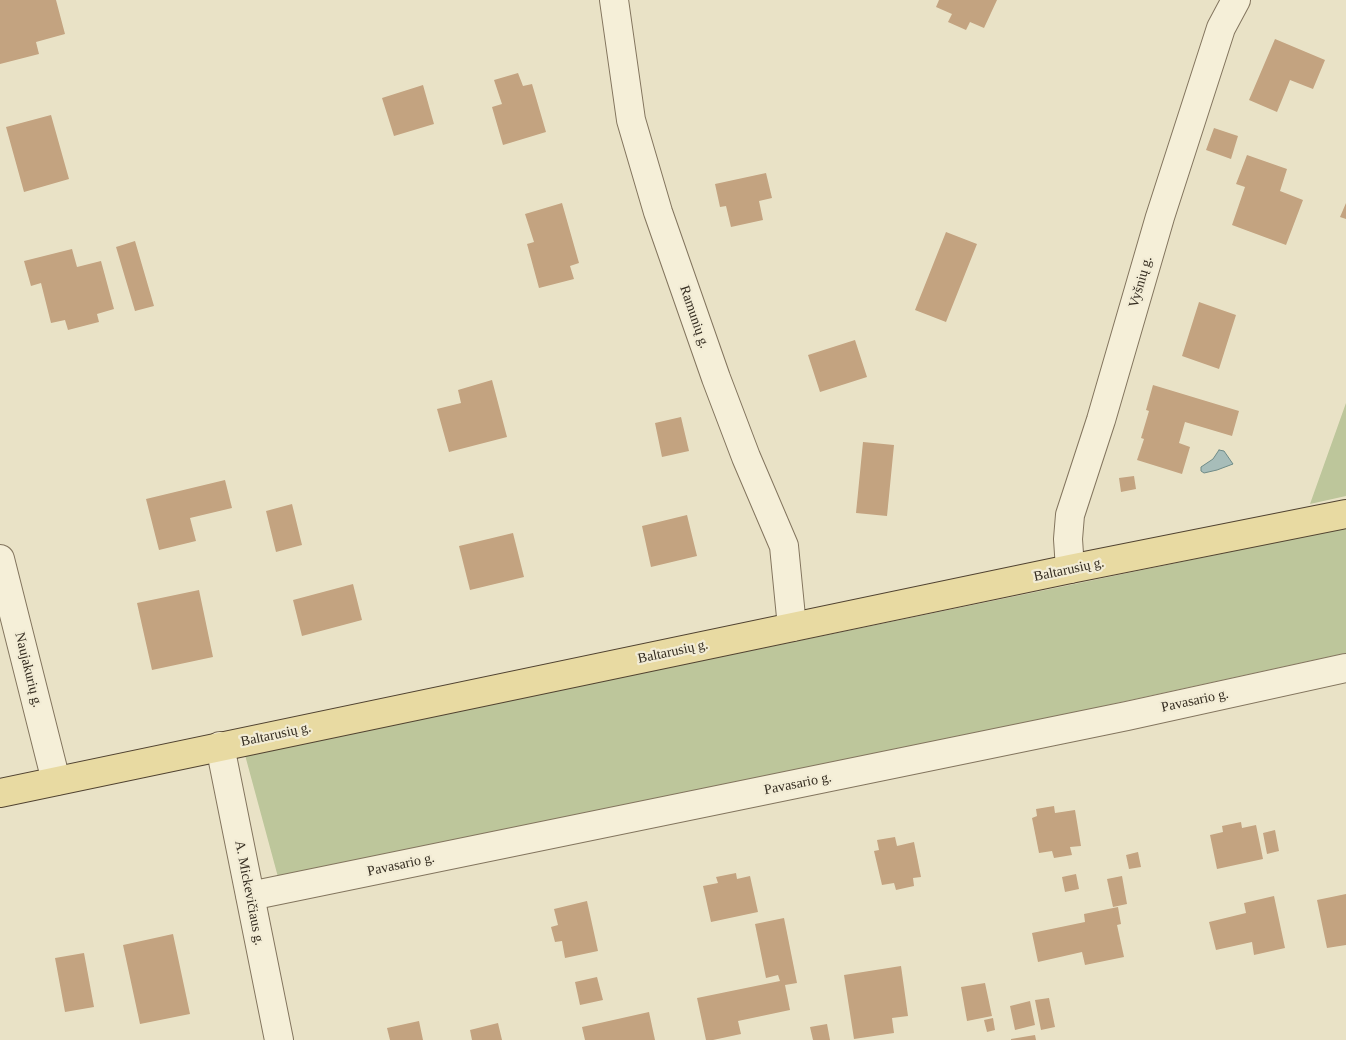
<!DOCTYPE html>
<html>
<head>
<meta charset="utf-8">
<style>
  body { margin:0 }
  canvas { display:block; background:#e9e2c6 }
</style>
</head>
<body>
<canvas width="1346" height="1040"></canvas>
<script>
const ctx = document.querySelector('canvas').getContext('2d');
ctx.lineJoin = 'round';
function paint(path, color) {
  ctx.fillStyle = color;
  ctx.fill(path, 'evenodd');
}
function shape(rows) {
  const path = new Path2D();
  for (const r of rows) {
    path.moveTo(r[0], r[1]);
    for (let i = 2; i < r.length; i += 2) path.lineTo(r[i], r[i + 1]);
  }
  return path;
}
function stroke(path, color, width, dash) {
  ctx.strokeStyle = color;
  ctx.lineWidth = width;
  ctx.lineCap = dash ? 'butt' : 'round';
  ctx.setLineDash(dash || []);
  ctx.stroke(path);
}
function label(font, color, halo, rows, align = 'center') {
  ctx.font = font + ' Georgia,serif';
  ctx.lineWidth = 4.5;
  ctx.setLineDash([]);
  ctx.textBaseline = 'middle';
  ctx.strokeStyle = halo;
  ctx.fillStyle = color;
  for (const [text, x, y, turn = 0] of rows) {
    ctx.save();
    ctx.translate(x, y);
    ctx.rotate((+turn || 0) * Math.PI / 180);
    ctx.textAlign = isNaN(turn) ? turn : align;
    if (halo) ctx.strokeText(text, 0, 0);
    ctx.fillText(text, 0, 0);
    ctx.restore();
  }
}
paint(shape([
  [1346,403,1346,496,1310,504],
  [1346,528,1346,653,1108,705,947,744,278,877,245,755]
]), '#bdc69b');
const water = shape([
  [1219,450,1224,451,1233,464,1217,470,1204,473,1201,471,1201,467,1213,459,1219,450]
]);
paint(water, '#a7bdb9');
stroke(water, '#6f8b87', 1);
paint(shape([
  [0,0,56,0,65,34,36,42,39,54,0,64],
  [939,0,997,0,984,28,970,22,966,30,948,22,952,14,936,7],
  [1275,39,1325,60,1313,89,1290,80,1277,112,1249,100],
  [518,73,523,86,532,84,546,132,503,145,492,107,502,104,494,80],
  [423,85,434,124,394,136,382,98],
  [51,115,69,179,24,192,6,127],
  [1214,128,1238,136,1231,159,1206,150],
  [1247,155,1287,169,1280,191,1303,200,1286,245,1232,225,1245,187,1236,184],
  [766,173,772,198,759,201,763,220,731,227,726,206,720,207,715,184],
  [562,203,579,263,570,266,574,279,539,288,527,244,534,242,525,214],
  [1346,203,1346,219,1340,217],
  [946,232,977,244,946,322,915,310],
  [135,241,154,306,135,311,116,247],
  [72,249,77,267,101,261,114,309,97,314,99,322,68,330,65,320,51,323,41,283,31,286,24,261],
  [1199,302,1236,315,1219,369,1182,356],
  [855,340,867,377,820,392,808,355],
  [492,380,507,437,449,452,437,409,461,403,458,390],
  [1153,385,1239,411,1232,436,1185,422,1179,443,1190,447,1182,474,1137,460,1144,439,1141,438,1149,411,1146,410],
  [681,417,689,451,662,457,655,423],
  [863,442,894,445,887,516,856,513],
  [1134,476,1136,489,1121,492,1119,478],
  [225,480,232,508,190,518,196,541,159,550,146,499],
  [292,504,302,545,276,552,266,511],
  [687,515,697,556,651,567,642,526],
  [513,533,524,577,470,590,459,546],
  [353,584,362,620,302,636,293,600],
  [199,590,213,657,152,670,137,603],
  [1054,806,1055,813,1075,810,1081,846,1070,847,1072,855,1054,858,1052,851,1039,853,1032,818,1037,816,1036,809],
  [1241,822,1242,828,1256,825,1263,859,1217,869,1210,835,1223,832,1222,826],
  [1275,830,1279,851,1267,854,1263,833],
  [895,837,897,846,914,842,921,877,913,878,914,886,896,890,894,883,882,885,874,851,879,850,877,840],
  [1138,852,1141,867,1129,869,1126,855],
  [736,873,737,879,750,876,758,912,711,922,703,886,718,883,716,877],
  [1076,874,1079,889,1065,892,1062,877],
  [1122,876,1127,904,1113,907,1107,879],
  [1346,894,1346,945,1327,948,1317,900],
  [1274,896,1285,948,1254,955,1252,942,1216,950,1209,922,1246,913,1244,903],
  [587,901,598,951,565,958,562,941,555,942,551,927,558,925,554,909],
  [1118,907,1121,924,1117,925,1124,957,1085,965,1082,952,1038,962,1032,933,1085,922,1084,914],
  [784,918,797,983,785,985,790,1010,738,1021,741,1034,713,1040,706,1040,697,998,780,981,778,975,766,978,755,924],
  [173,934,190,1014,140,1024,123,945],
  [84,953,94,1007,65,1012,55,958],
  [901,966,908,1016,892,1018,894,1033,854,1039,844,975],
  [597,977,603,1000,580,1005,575,982],
  [985,983,992,1016,967,1021,961,987],
  [1049,998,1055,1027,1041,1030,1035,1000],
  [1030,1001,1035,1025,1015,1030,1010,1006],
  [649,1012,655,1040,585,1040,582,1027],
  [993,1018,995,1030,987,1032,984,1020],
  [419,1021,423,1040,390,1040,387,1028],
  [498,1023,502,1040,472,1040,470,1030],
  [827,1024,830,1040,813,1040,810,1027],
  [1035,1035,1036,1040,1011,1040,1011,1039]
]), '#c3a380');
const minor = shape([
  [614,0,631,120,658,212,716,378,746,457,784,546,792,627],
  [0,559,56,781],
  [1070,569,1068,539,1070,515,1101,420,1160,217,1221,28,1236,0],
  [220,746,279,1040],
  [250,896,1127,716,1346,668]
]);
const major = shape([
  [0,793,1070,569,1346,514]
]);
stroke(minor, '#83755e', 30);
stroke(major, '#514331', 30);
stroke(minor, '#f5efd8', 28);
stroke(major, '#e8daa2', 28);
label('14px', '#342c20', '#f2ecd5', [
  ["Vyšnių g.",1141,282,-74],
  ["Ramunių g.",694,317,71],
  ["Baltarusių g.",1069,570,-12],
  ["Baltarusių g.",673,652,-12],
  ["Naujakurių g.",28,670,76],
  ["Pavasario g.",1195,701,-12],
  ["Baltarusių g.",276,735,-12],
  ["Pavasario g.",798,784,-11],
  ["Pavasario g.",401,865,-12],
  ["A. Mickevičiaus g.",249,893,79]
]);
</script>
</body>
</html>
